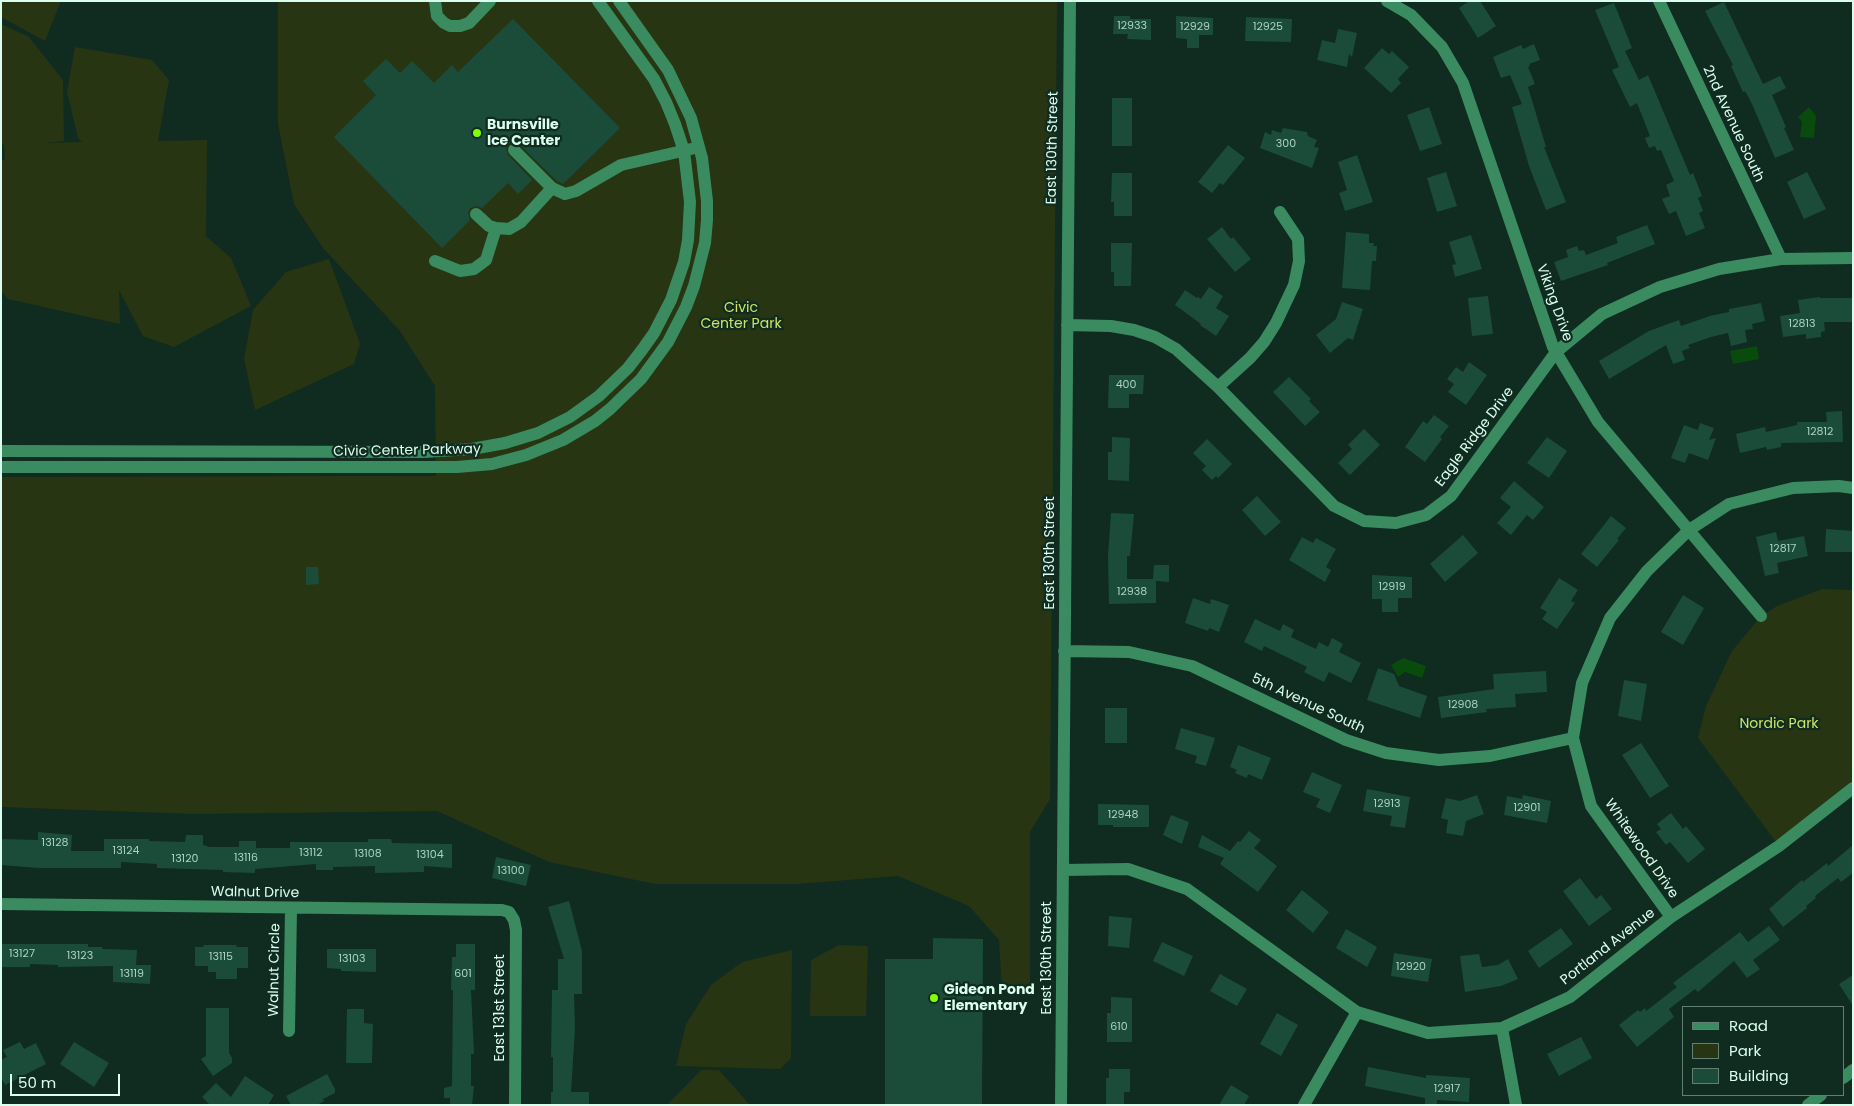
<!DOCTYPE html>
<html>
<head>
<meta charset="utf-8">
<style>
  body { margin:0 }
  #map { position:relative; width:1854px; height:1106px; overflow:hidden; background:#102b20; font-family:Poppins,sans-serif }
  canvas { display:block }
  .frame { position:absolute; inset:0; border:2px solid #daffee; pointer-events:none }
  .legend { position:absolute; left:1682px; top:1006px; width:162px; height:90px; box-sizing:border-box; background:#102b20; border:1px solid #618072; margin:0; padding:6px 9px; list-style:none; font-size:15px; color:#daffee }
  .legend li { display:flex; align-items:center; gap:10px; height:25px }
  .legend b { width:25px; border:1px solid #618072 }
  .scale { position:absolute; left:10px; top:1074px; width:110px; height:22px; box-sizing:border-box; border:2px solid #daffee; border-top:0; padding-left:6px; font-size:15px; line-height:18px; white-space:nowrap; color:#daffee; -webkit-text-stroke:4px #102b20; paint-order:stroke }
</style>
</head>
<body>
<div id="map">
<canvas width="1854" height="1106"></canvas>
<div class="frame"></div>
<ul class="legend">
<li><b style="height:6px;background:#3a8b5f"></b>Road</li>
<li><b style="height:14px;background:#283513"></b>Park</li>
<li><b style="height:14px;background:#1b4c3a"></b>Building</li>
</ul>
<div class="scale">50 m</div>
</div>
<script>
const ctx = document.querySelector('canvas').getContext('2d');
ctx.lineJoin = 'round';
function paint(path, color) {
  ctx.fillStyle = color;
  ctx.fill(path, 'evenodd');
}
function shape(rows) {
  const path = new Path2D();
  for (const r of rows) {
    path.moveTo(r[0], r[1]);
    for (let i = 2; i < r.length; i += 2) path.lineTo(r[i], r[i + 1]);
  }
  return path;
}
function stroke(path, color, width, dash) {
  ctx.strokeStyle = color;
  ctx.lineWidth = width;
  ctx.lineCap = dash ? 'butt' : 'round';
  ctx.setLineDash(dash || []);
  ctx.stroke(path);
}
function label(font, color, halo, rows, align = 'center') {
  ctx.font = font + ' Poppins,sans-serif';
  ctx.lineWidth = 4.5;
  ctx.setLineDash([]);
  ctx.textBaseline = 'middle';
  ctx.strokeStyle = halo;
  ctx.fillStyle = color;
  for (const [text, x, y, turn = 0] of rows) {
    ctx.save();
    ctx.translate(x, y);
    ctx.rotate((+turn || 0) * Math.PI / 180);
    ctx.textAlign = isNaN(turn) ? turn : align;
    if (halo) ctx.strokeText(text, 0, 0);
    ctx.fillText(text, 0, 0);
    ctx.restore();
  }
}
paint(shape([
  [1,1,61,1,45,41,1,17],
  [278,1,1057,1,1050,799,1030,832,1030,991,1002,991,999,940,969,906,898,876,797,884,655,884,549,862,437,811,195,814,1,807,1,477,436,476,435,386,400,331,323,248,294,204,278,124],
  [1,24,29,37,63,80,64,141,43,143,82,142,78,138,67,92,75,47,152,60,169,80,158,141,207,140,206,236,231,258,251,306,174,347,143,336,119,290,120,324,8,299,1,291,1,168,2,160,5,160,4,145,1,144],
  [329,259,360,344,354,364,255,410,244,359,253,310,286,272],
  [1822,589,1853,590,1853,788,1779,846,1698,738,1706,706,1732,651,1761,616,1777,606],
  [839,945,868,946,866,1016,810,1016,811,960],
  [792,950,791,1058,780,1069,676,1066,686,1024,711,985,742,962],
  [701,1070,719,1070,750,1105,667,1105]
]), '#283513');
paint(shape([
  [1809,107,1816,116,1814,138,1800,137,1802,122,1798,117],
  [1757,346,1759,359,1733,364,1730,351],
  [1403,658,1426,666,1422,678,1405,672,1398,677,1391,665]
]), '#094b0d');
paint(shape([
  [1469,1,1480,1,1496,26,1478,38,1459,8],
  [1724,2,1763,84,1780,76,1786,88,1772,95,1786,127,1784,128,1794,150,1775,158,1752,104,1745,91,1743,92,1731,66,1733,65,1705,11],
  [1614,3,1632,48,1625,51,1639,80,1648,75,1690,175,1693,173,1702,196,1698,198,1703,211,1699,213,1705,228,1686,236,1676,211,1669,214,1662,199,1670,196,1666,185,1674,181,1661,150,1657,151,1655,146,1649,148,1645,138,1650,136,1637,103,1630,107,1612,70,1619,67,1595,10],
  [1114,16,1130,16,1130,19,1151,19,1151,40,1127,39,1128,34,1113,34],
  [1176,16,1213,18,1213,35,1199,35,1199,48,1187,48,1187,39,1176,38],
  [1246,17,1292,19,1291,42,1245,41],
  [513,19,620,128,563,184,557,181,519,144,516,142,509,144,506,148,508,155,532,180,518,194,508,183,482,208,477,206,470,208,468,213,470,220,442,248,334,137,376,95,363,81,386,59,400,73,412,61,434,83,452,65,458,72],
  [1338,29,1357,33,1352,57,1349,54,1347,67,1317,60,1322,40,1335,43],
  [1534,44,1540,60,1529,64,1530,66,1528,67,1535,84,1528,87,1546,147,1544,147,1566,202,1546,210,1529,166,1512,107,1522,104,1510,75,1501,78,1493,57,1521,45,1523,49],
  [1382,48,1389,54,1392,51,1409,67,1398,79,1401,83,1391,93,1364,68],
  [1112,98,1132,98,1132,146,1112,146],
  [1429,107,1442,144,1420,151,1407,115],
  [1283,128,1307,132,1308,136,1317,140,1314,147,1319,148,1312,168,1260,148,1265,132,1271,135,1272,130,1281,133],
  [1228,145,1245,158,1223,185,1220,183,1212,193,1198,182],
  [1357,155,1373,202,1345,211,1339,193,1347,190,1338,162],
  [1446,172,1457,206,1437,212,1427,178],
  [1807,172,1826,209,1804,219,1787,182],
  [1112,173,1132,173,1132,216,1114,216,1114,202,1111,202],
  [1647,225,1655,244,1607,263,1608,265,1561,281,1554,262,1568,257,1566,250,1577,246,1579,251,1584,250,1586,255,1618,243,1616,237],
  [1222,227,1231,239,1233,237,1251,259,1235,272,1207,239],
  [1346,232,1369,234,1369,243,1374,243,1373,246,1377,246,1376,261,1372,261,1370,290,1342,288],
  [1471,235,1482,269,1455,277,1452,265,1456,264,1449,242],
  [1111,243,1132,243,1131,286,1114,286,1114,272,1111,272],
  [1209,287,1223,296,1216,308,1229,316,1216,336,1200,325,1201,324,1175,305,1185,290,1197,298,1198,297,1201,299],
  [1488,296,1493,334,1472,336,1468,298],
  [1820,297,1820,298,1853,298,1853,322,1824,322,1825,331,1821,332,1821,337,1806,339,1806,334,1783,337,1780,316,1800,313,1798,300],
  [1342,302,1363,309,1353,340,1348,338,1330,353,1316,335,1336,319],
  [1761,303,1765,321,1752,324,1753,329,1745,330,1747,342,1731,346,1728,333,1711,337,1688,345,1690,348,1682,351,1685,360,1673,364,1666,345,1609,379,1599,361,1649,331,1679,320,1681,326,1710,316,1729,312,1729,309],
  [1469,362,1487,375,1466,405,1448,392,1454,384,1447,379,1456,367,1463,372],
  [1109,375,1144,375,1143,394,1129,394,1129,408,1108,408],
  [1289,377,1311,399,1309,401,1320,412,1305,426,1273,392],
  [1842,411,1843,442,1781,443,1781,447,1767,450,1766,447,1740,453,1736,434,1765,427,1766,432,1797,425,1797,422,1827,422,1826,412],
  [1434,415,1449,426,1440,437,1442,439,1425,462,1405,447,1423,421,1427,424],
  [1700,423,1714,428,1709,440,1716,438,1708,460,1689,453,1685,463,1671,458,1684,425,1698,430],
  [1364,429,1380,445,1350,475,1338,463,1352,449,1348,445],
  [1112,437,1130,438,1129,481,1108,480,1108,452,1112,452],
  [1547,437,1567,451,1549,478,1527,463],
  [1207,439,1232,464,1218,478,1216,476,1212,480,1202,470,1206,466,1193,453],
  [1514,481,1544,507,1533,520,1527,515,1511,535,1497,523,1511,507,1500,498],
  [1257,496,1281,522,1265,536,1242,510],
  [1111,513,1134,514,1130,556,1127,556,1127,579,1153,579,1154,565,1169,565,1169,582,1156,581,1156,603,1109,604,1108,556],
  [1611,516,1626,528,1617,539,1619,540,1597,567,1581,554],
  [1826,529,1853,531,1853,552,1825,552],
  [1776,532,1778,541,1804,536,1808,556,1777,563,1779,573,1765,576,1756,537],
  [1463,535,1478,553,1445,582,1430,564],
  [1302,537,1313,543,1316,538,1336,549,1326,567,1331,570,1325,582,1289,560],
  [306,567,318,567,319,584,306,585],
  [1372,575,1412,577,1412,598,1398,598,1398,612,1382,612,1382,599,1372,599],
  [1559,578,1578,590,1571,601,1575,603,1557,629,1542,619,1547,612,1540,608],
  [1683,595,1704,608,1683,645,1661,632],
  [1193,598,1210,604,1211,599,1229,605,1219,632,1209,628,1208,631,1185,623],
  [1255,619,1280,631,1283,624,1294,630,1291,637,1316,649,1319,642,1328,647,1332,638,1343,644,1339,652,1361,663,1351,683,1329,672,1324,682,1304,672,1307,667,1264,646,1262,651,1244,642],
  [1378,668,1394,674,1399,686,1427,696,1420,718,1367,700],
  [1546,671,1547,692,1515,694,1516,707,1486,709,1487,712,1441,718,1438,697,1494,689,1493,674],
  [1624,680,1647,684,1641,721,1618,716],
  [1105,708,1127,708,1127,743,1105,743],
  [1181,728,1215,738,1206,766,1195,763,1197,756,1175,749],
  [1641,743,1669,786,1650,798,1622,755],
  [1238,745,1271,758,1262,780,1248,774,1247,778,1235,773,1237,770,1230,767],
  [1312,772,1342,785,1330,813,1316,807,1320,799,1303,792],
  [1367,789,1410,797,1405,828,1390,826,1392,816,1363,811],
  [1477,795,1484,814,1466,821,1463,836,1446,833,1448,820,1441,818,1446,798,1460,801],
  [1523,795,1551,801,1547,823,1504,815,1507,796,1522,799],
  [1098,804,1149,805,1149,827,1113,827,1113,825,1098,825],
  [1671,813,1683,829,1686,826,1705,849,1688,863,1670,842,1666,845,1656,832,1661,829,1657,824],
  [1171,815,1189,822,1182,844,1163,835],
  [1249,831,1261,840,1254,848,1277,866,1258,892,1220,864,1224,858,1198,847,1202,835,1230,851,1238,841,1240,842],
  [38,832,72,835,71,851,104,851,104,839,149,839,149,841,185,842,186,835,203,835,203,845,210,847,239,847,239,841,256,841,256,848,290,848,290,842,368,842,368,839,391,839,392,843,452,844,452,868,424,866,424,872,375,873,375,866,333,867,333,870,316,870,316,864,255,869,255,873,223,872,223,870,157,868,157,864,121,862,121,868,39,868,1,865,1,839,38,840],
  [1853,845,1853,873,1841,882,1838,878,1815,896,1816,898,1806,906,1807,908,1783,927,1769,909,1802,880,1803,882,1827,863,1828,866],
  [496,857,531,865,526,886,492,878],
  [1580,878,1596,899,1601,895,1612,909,1589,926,1563,891],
  [1302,890,1329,912,1313,933,1286,910],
  [569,901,582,951,582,994,574,994,575,1028,571,1092,589,1092,589,1105,551,1105,551,1092,553,1092,553,1057,551,1057,552,990,558,990,558,959,564,959,548,907],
  [1109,916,1132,918,1129,948,1108,946],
  [1769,926,1780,940,1753,960,1760,969,1747,978,1734,961,1698,992,1695,989,1669,1009,1674,1017,1637,1047,1619,1025,1638,1010,1640,1012,1645,1008,1646,1011,1677,987,1673,983,1740,932,1748,942],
  [1561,928,1573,944,1539,968,1528,951],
  [1346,929,1377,947,1367,967,1336,948],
  [933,938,983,939,982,1105,885,1105,885,959,933,959],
  [1162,942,1193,956,1184,976,1153,961],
  [1,944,88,944,88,947,102,947,102,949,137,950,136,965,151,965,150,984,113,982,113,966,58,967,58,965,30,964,30,967,1,967],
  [456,944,475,944,475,990,471,990,474,1054,471,1054,471,1086,474,1086,472,1105,450,1105,450,1098,444,1098,444,1088,452,1086,453,990,451,990,452,957,456,957],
  [204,945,237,945,236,947,248,947,248,968,237,968,237,979,216,979,216,972,208,972,208,966,195,966,195,947,203,947],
  [327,949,376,949,376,972,341,971,341,969,327,968],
  [1394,953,1432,959,1428,982,1391,976],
  [1479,954,1482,967,1498,965,1508,959,1518,979,1501,986,1465,992,1460,956],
  [1220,974,1247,989,1237,1006,1210,991],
  [1853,975,1853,1006,1839,984],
  [1111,997,1132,998,1132,1042,1107,1042,1107,1013,1111,1013],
  [206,1008,229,1008,229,1053,232,1058,232,1063,213,1076,201,1059,206,1056],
  [347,1009,364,1009,364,1023,373,1024,372,1063,346,1063],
  [1277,1013,1298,1025,1281,1056,1260,1044],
  [1581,1037,1592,1058,1559,1076,1547,1054],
  [20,1042,24,1049,36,1043,46,1064,5,1085,1,1077,1,1060,7,1057,3,1050],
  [74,1042,109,1063,94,1087,60,1064],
  [1368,1067,1426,1078,1426,1075,1470,1078,1469,1102,1437,1100,1437,1105,1425,1105,1425,1098,1365,1086],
  [1109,1069,1130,1069,1130,1092,1124,1092,1124,1105,1106,1105,1106,1078,1109,1078],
  [327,1074,335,1089,335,1093,323,1099,324,1101,317,1105,291,1105,286,1096],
  [245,1076,274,1095,268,1105,210,1105,202,1097,216,1083,231,1097],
  [1231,1085,1249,1096,1244,1105,1219,1105]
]), '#1b4c3a');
stroke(shape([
  [435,1,437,16,444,23,450,26,460,26,469,23,490,1],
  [1387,1,1411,15,1442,47,1463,83,1553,347,1598,422,1761,616],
  [1659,1,1781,259],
  [514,150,552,188,565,194,576,191,621,165,691,149],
  [476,214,489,226,496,228,509,229,521,222,552,188],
  [435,261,460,271,474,269,486,260,496,228],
  [1067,325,1111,326,1134,330,1155,337,1176,349,1218,387,1334,506,1364,521,1396,523,1426,515,1451,496,1556,352,1602,314,1660,287,1719,269,1781,259,1853,258],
  [1218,387,1250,358,1264,342,1276,323,1294,285,1299,261,1298,239,1280,212],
  [1,451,424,452,472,449,505,443,538,433,570,417,599,396,628,368,642,350,654,333,671,300,684,262,688,240,690,202,684,151,675,124,666,102,654,79,598,1],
  [1,467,457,467,492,464,526,455,563,440,595,421,610,409,641,379,668,342,686,307,694,286,705,243,707,220,707,201,702,158,691,118,668,70,619,1],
  [1064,651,1129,652,1192,666,1346,740,1386,753,1439,760,1490,756,1573,738],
  [1063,870,1128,869,1187,889,1357,1012,1428,1033,1502,1028,1570,997,1671,917,1779,846,1853,788],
  [1,904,502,910,509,912,514,920,516,930,515,1105],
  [1671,917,1591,806,1573,738,1582,683,1610,618,1647,571,1689,530,1729,504,1793,488,1839,486,1853,488],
  [1502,1028,1516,1105],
  [289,1031,291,909],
  [1843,1078,1853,1070],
  [1061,1105,1070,1],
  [1304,1105,1357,1012],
  [1808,1105,1821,1095]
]), '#3a8b5f', 12);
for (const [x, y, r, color] of [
  [477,133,5,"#7dff06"],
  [934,998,5,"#7dff06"]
]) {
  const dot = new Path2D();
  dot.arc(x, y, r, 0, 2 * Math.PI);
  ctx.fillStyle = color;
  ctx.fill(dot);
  stroke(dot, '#102b20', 2);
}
label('11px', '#aad2c1', null, [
  ["12933",1132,26],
  ["12929",1195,27],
  ["12925",1268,27],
  ["300",1286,144],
  ["12813",1802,324],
  ["400",1126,385],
  ["12812",1820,432],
  ["12817",1783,549],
  ["12919",1392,587],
  ["12938",1132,592],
  ["12908",1463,705],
  ["12913",1387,804],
  ["12901",1527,808],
  ["12948",1123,815],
  ["13128",55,843],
  ["13124",126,851],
  ["13112",311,853],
  ["13108",368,854],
  ["13104",430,855],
  ["13116",246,858],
  ["13120",185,859],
  ["13100",511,871],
  ["13127",22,954],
  ["13123",80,956],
  ["13115",221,957],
  ["13103",352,959],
  ["12920",1411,967],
  ["13119",132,974],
  ["601",463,974],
  ["610",1119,1027],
  ["12917",1447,1089]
]);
label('14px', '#daffee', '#102b20', [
  ["2nd Avenue South",1733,124,65],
  ["East 130th Street",1053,148,-89],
  ["Viking Drive",1554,303,70],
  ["Eagle Ridge Drive",1475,437,-53],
  ["Civic Center Parkway",407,451,-1],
  ["East 130th Street",1050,553,-90],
  ["5th Avenue South",1308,704,25],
  ["Whitewood Drive",1641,849,55],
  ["Walnut Drive",255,893,1],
  ["Portland Avenue",1608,947,-38],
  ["East 130th Street",1047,958,-90],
  ["Walnut Circle",275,970,-89],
  ["East 131st Street",500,1008,-90]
]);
label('bold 14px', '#daffee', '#102b20', [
  ["Burnsville",487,125],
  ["Ice Center",487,141],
  ["Gideon Pond",944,990],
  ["Elementary",944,1006]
], 'left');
label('14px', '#cee461', '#102b20', [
  ["Civic",741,308],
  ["Center Park",741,324],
  ["Nordic Park",1779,724]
]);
</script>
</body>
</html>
